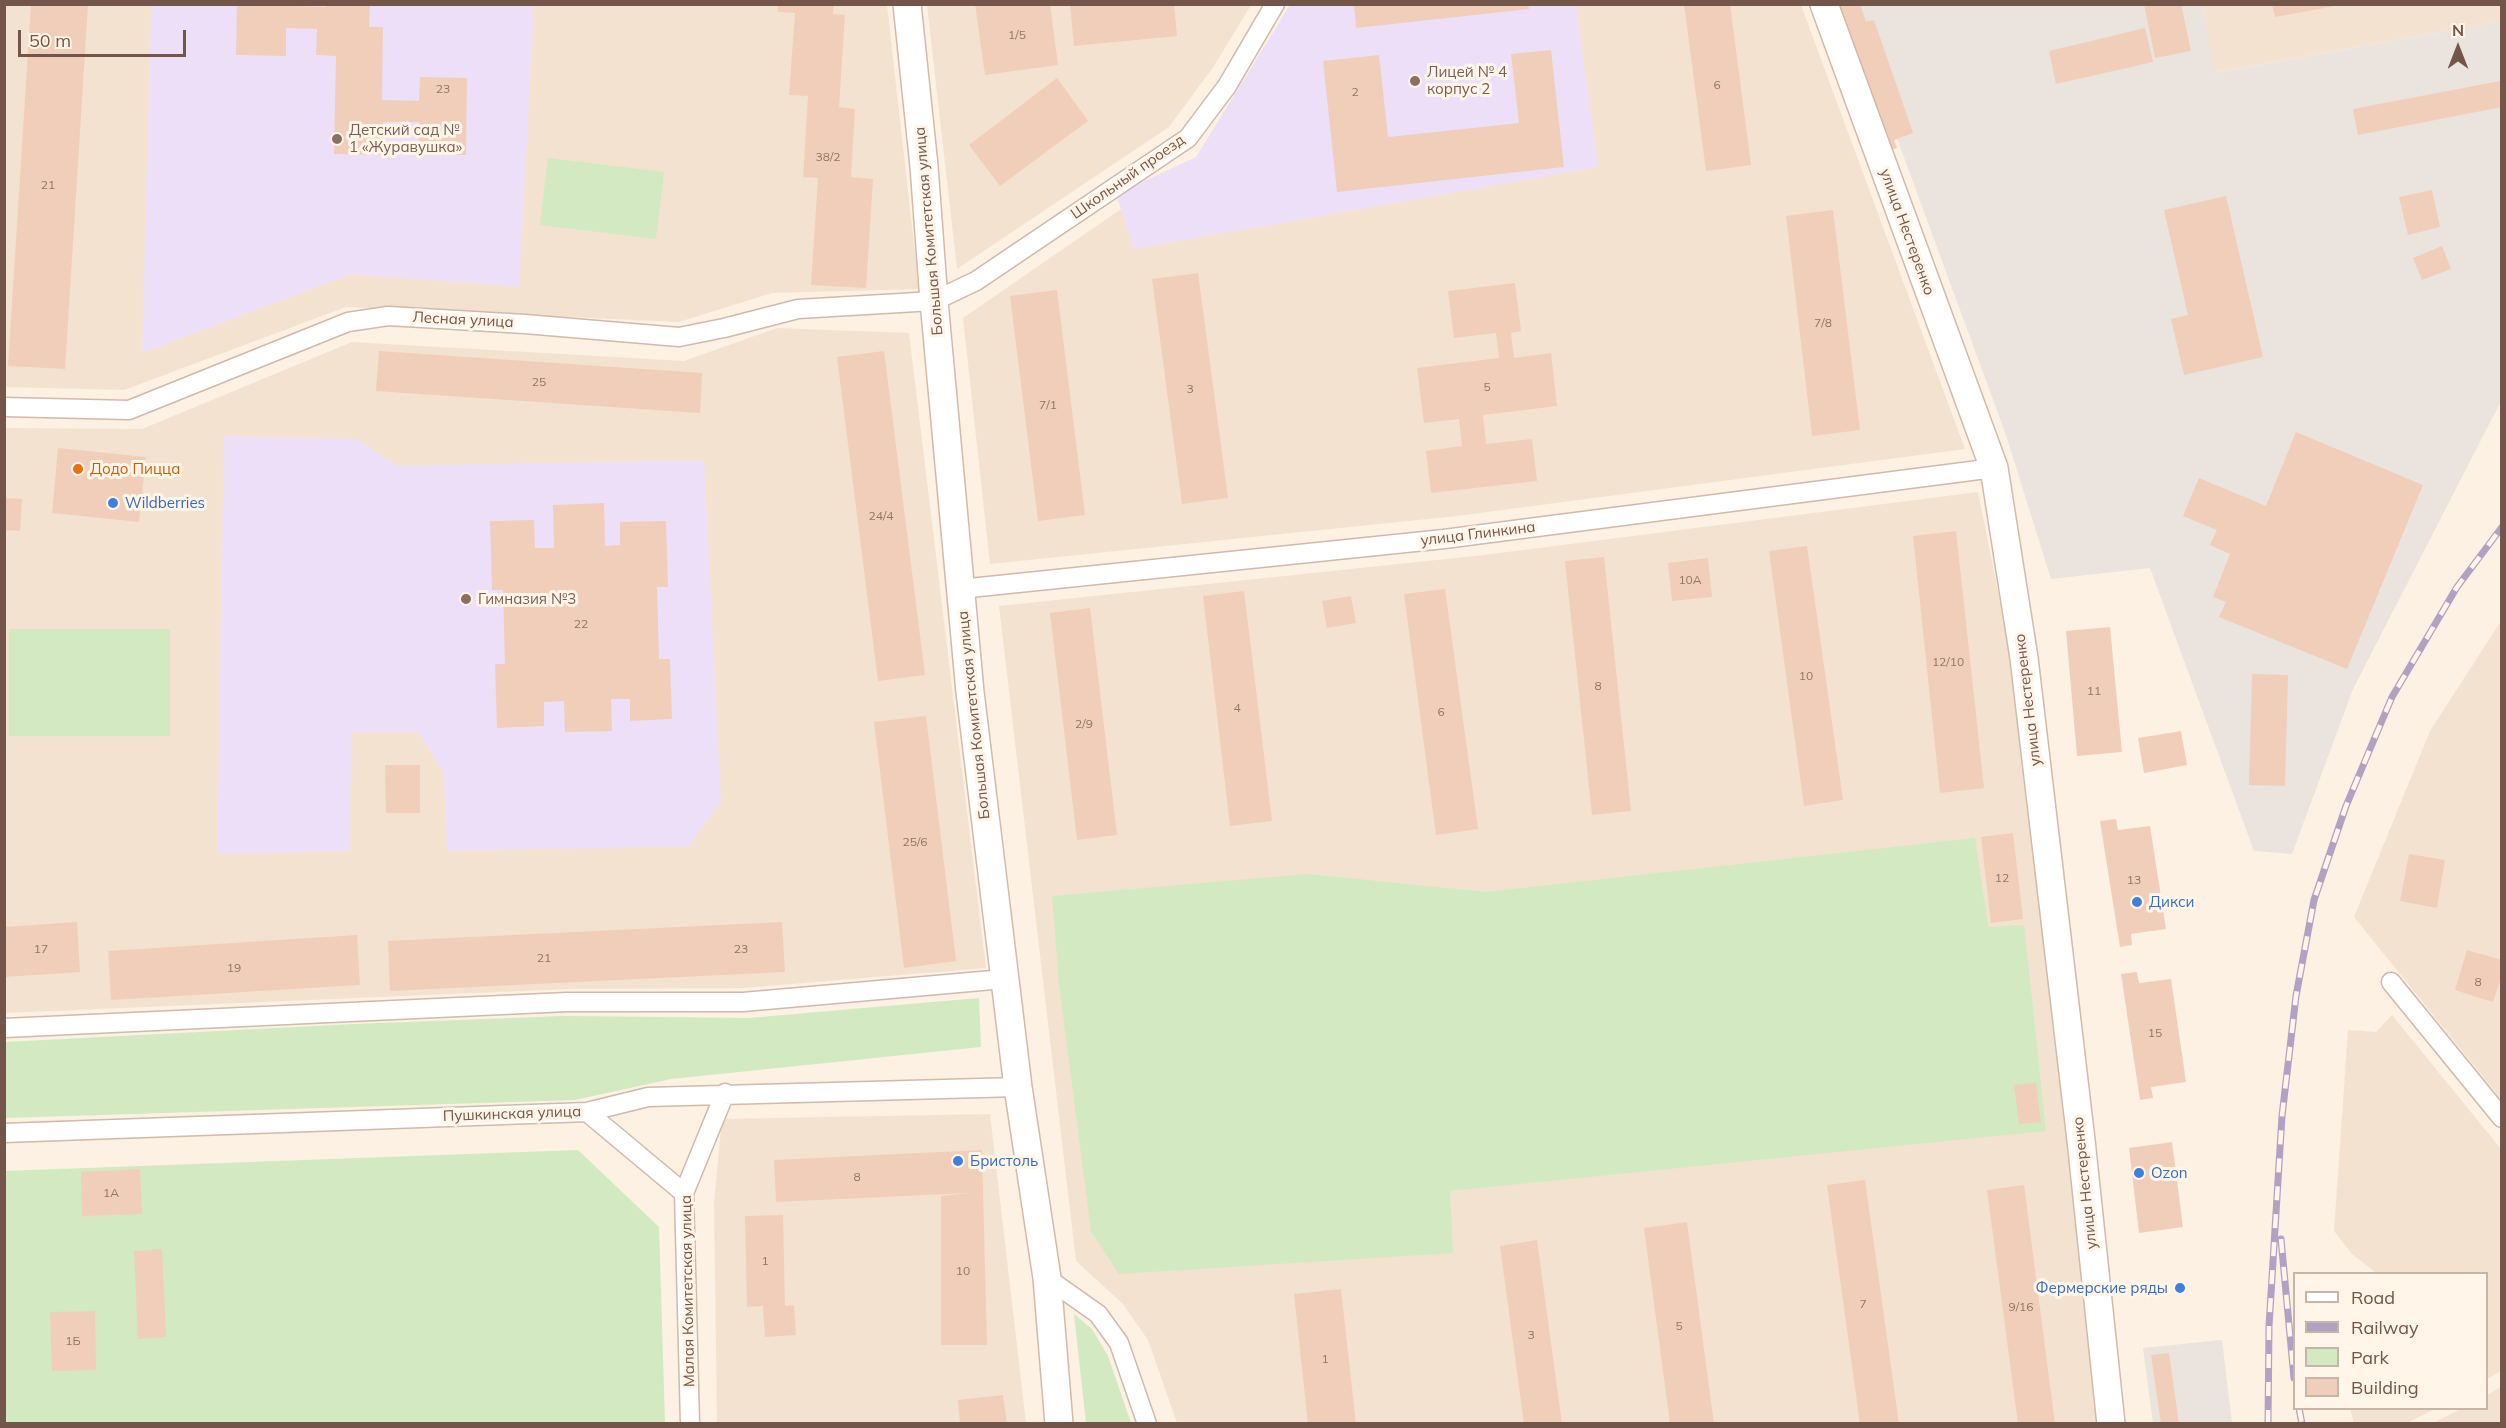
<!DOCTYPE html>
<html>
<head>
<meta charset="utf-8">
<style>
  body { margin:0 }
  #map { position:relative; width:2506px; height:1428px; overflow:hidden; background:#fcf1e2; font-family:Mulish,sans-serif }
  canvas { display:block }
  .frame { position:absolute; inset:0; border:6px solid #735649; pointer-events:none }
  .legend { position:absolute; left:2293px; top:1272px; width:195px; height:138px; box-sizing:border-box; background:#fff5e8; border:2px solid #c7b5a8; margin:0; padding:8px 10px; list-style:none; font-size:18px; color:#735649 }
  .legend li { display:flex; align-items:center; gap:12px; height:30px }
  .legend b { width:30px; border:2px solid #c7b5a8 }
  .north { position:absolute; left:2428px; top:18px; width:60px; height:60px; -webkit-text-stroke:4px #fff5e8; paint-order:stroke; rotate:0deg; font-size:16px; font-weight:700; line-height:24px; text-align:center; color:#735649 }
  .north::after { content:''; display:block; margin:auto; width:21px; height:27px; background:#735649; clip-path:polygon(50% 0,100% 100%,50% 72%,0 100%) }
  .scale { position:absolute; left:18px; top:30px; width:168px; height:27px; box-sizing:border-box; border:3px solid #735649; border-top:0; padding-left:8px; font-size:18px; line-height:21px; white-space:nowrap; color:#735649; -webkit-text-stroke:4px #fff5e8; paint-order:stroke }
</style>
</head>
<body>
<div id="map">
<canvas width="2506" height="1428"></canvas>
<div class="frame"></div>
<ul class="legend">
<li><b style="height:8px;background:#fff"></b>Road</li>
<li><b style="height:8px;background:#b3a1c4"></b>Railway</li>
<li><b style="height:16px;background:#d2e9c1"></b>Park</li>
<li><b style="height:16px;background:#f1ceba"></b>Building</li>
</ul>
<div class="north">N</div>
<div class="scale">50 m</div>
</div>
<script>
const ctx = document.querySelector('canvas').getContext('2d');
ctx.lineJoin = 'round';
function paint(path, color) {
  ctx.fillStyle = color;
  ctx.fill(path, 'evenodd');
}
function shape(rows) {
  const path = new Path2D();
  for (const r of rows) {
    path.moveTo(r[0], r[1]);
    for (let i = 2; i < r.length; i += 2) path.lineTo(r[i], r[i + 1]);
  }
  return path;
}
function stroke(path, color, width, dash) {
  ctx.strokeStyle = color;
  ctx.lineWidth = width;
  ctx.lineCap = dash ? 'butt' : 'round';
  ctx.setLineDash(dash || []);
  ctx.stroke(path);
}
function label(font, color, halo, rows, align = 'center') {
  ctx.font = font + ' Mulish,sans-serif';
  ctx.lineWidth = 6;
  ctx.setLineDash([]);
  ctx.textBaseline = 'middle';
  ctx.strokeStyle = halo;
  ctx.fillStyle = color;
  for (const [text, x, y, turn = 0] of rows) {
    ctx.save();
    ctx.translate(x, y);
    ctx.rotate((+turn || 0) * Math.PI / 180);
    ctx.textAlign = isNaN(turn) ? turn : align;
    if (halo) ctx.strokeText(text, 0, 0);
    ctx.fillText(text, 0, 0);
    ctx.restore();
  }
}
paint(shape([
  [5,5,887,5,919,289,772,293,679,322,346,307,124,390,5,387],
  [927,5,1251,5,1214,66,1169,127,957,269],
  [1293,5,1801,5,1965,449,1457,516,990,564,963,318,1198,156],
  [2203,5,2501,5,2501,21,2213,73],
  [777,328,909,333,986,968,743,988,569,989,5,1013,4,428,142,429,352,342,684,361],
  [1978,492,2012,661,2098,1423,1177,1423,1148,1340,1123,1304,1076,1261,999,606,1484,555],
  [2501,621,2501,1099,2354,917,2430,731],
  [2392,1015,2501,1149,2501,1371,2487,1379,2486,1274,2376,1273,2352,1254,2334,1231,2348,1030,2376,1032],
  [990,1114,1026,1423,717,1424,714,1202,722,1119],
  [2501,1387,2501,1423,2433,1423,2461,1409,2486,1408,2487,1395],
  [2350,1409,2350,1408,2435,1409,2405,1424,2354,1423]
]), '#f3e2d0');
paint(shape([
  [1848,5,2203,5,2214,73,2501,21,2501,401,2353,689,2292,854,2254,851,2150,568,2051,579,2006,435],
  [2222,1340,2232,1423,2153,1423,2143,1348]
]), '#ebe3dd');
paint(shape([
  [151,5,534,5,519,287,351,274,142,353],
  [1290,5,1576,5,1598,167,1134,249,1116,194,1196,157],
  [224,436,357,439,397,466,704,460,721,802,689,846,447,851,444,774,418,732,351,732,350,851,217,854]
]), '#eedff8');
paint(shape([
  [548,158,664,172,656,239,540,225],
  [9,629,170,629,170,736,9,736],
  [1975,838,1988,927,2024,925,2046,1131,1450,1191,1453,1253,1119,1274,1091,1231,1059,984,1052,896,1307,874,1486,892],
  [979,998,981,1047,671,1079,575,1100,5,1118,5,1042,354,1024,563,1016,749,1018],
  [578,1150,659,1227,665,1423,5,1423,4,1171],
  [1074,1314,1092,1329,1108,1356,1131,1423,1086,1423]
]), '#d2e9c1');
paint(shape([
  [31,4,88,4,65,369,8,366],
  [237,4,326,7,326,4,370,4,369,27,383,27,382,100,419,101,420,77,467,78,466,155,418,154,419,122,383,122,382,155,334,154,336,56,316,55,317,29,286,28,286,56,236,55],
  [778,4,834,4,833,14,845,15,839,107,855,109,851,177,873,179,866,288,811,285,818,178,803,177,808,96,789,95,795,13,778,12],
  [975,4,1050,4,1058,65,985,75],
  [1070,4,1174,4,1177,36,1074,46],
  [1354,4,1528,4,1529,9,1356,28],
  [1684,4,1730,4,1751,165,1706,171],
  [1831,4,1860,4,1866,22,1874,20,1913,133,1894,140,1897,148,1883,153],
  [2144,4,2181,4,2191,51,2155,58],
  [2272,4,2335,4,2335,6,2275,17],
  [2145,28,2153,62,2056,84,2049,51],
  [1551,50,1564,167,1337,192,1323,61,1379,55,1388,137,1519,123,1511,54],
  [1057,78,1088,121,1000,186,969,145],
  [2500,81,2502,107,2358,135,2353,109],
  [2432,190,2440,227,2408,235,2399,197],
  [2226,196,2263,357,2184,375,2171,319,2188,315,2164,210],
  [1833,210,1860,430,1812,436,1786,216],
  [2442,246,2451,269,2422,280,2413,258],
  [1198,273,1228,498,1182,504,1152,279],
  [1515,283,1521,331,1511,333,1514,358,1551,353,1557,406,1483,415,1486,444,1532,439,1537,481,1431,493,1426,451,1462,446,1459,419,1424,423,1417,368,1499,358,1496,333,1454,338,1448,291],
  [1057,290,1085,515,1038,521,1010,296],
  [379,351,702,373,700,413,376,391],
  [884,351,925,675,878,681,837,357],
  [2296,432,2423,485,2347,669,2219,617,2226,602,2213,597,2230,554,2210,545,2217,530,2183,516,2199,478,2266,506],
  [58,448,146,457,139,522,52,513],
  [4,498,22,499,20,531,4,530],
  [604,503,605,546,620,545,620,522,666,521,668,587,657,587,659,659,670,659,672,719,630,721,630,699,611,699,612,731,565,732,564,701,544,702,544,726,497,728,495,664,505,664,503,590,492,590,490,521,534,520,535,548,554,548,553,505],
  [1956,531,1984,788,1940,793,1913,536],
  [1807,546,1843,800,1804,806,1769,551],
  [1604,557,1631,811,1592,815,1565,561],
  [1708,558,1712,597,1672,601,1668,563],
  [1445,589,1478,829,1436,835,1404,594],
  [1244,591,1272,821,1230,826,1203,596],
  [1351,596,1356,623,1327,628,1322,601],
  [1090,608,1117,835,1077,840,1050,613],
  [2110,627,2122,752,2077,756,2066,631],
  [2252,674,2288,675,2285,786,2249,785],
  [926,716,956,961,904,968,874,722],
  [2181,731,2187,765,2144,773,2138,738],
  [385,765,420,765,420,813,386,813],
  [2116,819,2118,830,2150,826,2166,929,2131,934,2132,945,2120,947,2100,821],
  [2013,833,2023,919,1991,923,1981,837],
  [2409,854,2445,860,2437,908,2400,901],
  [77,922,80,972,4,977,4,927],
  [782,922,785,972,390,991,388,941],
  [357,935,360,985,111,1000,108,951],
  [2467,950,2502,960,2502,974,2493,1002,2455,990],
  [2137,972,2139,983,2171,979,2186,1082,2151,1087,2153,1098,2140,1100,2121,974],
  [2036,1083,2041,1122,2019,1124,2014,1085],
  [2172,1142,2183,1227,2139,1233,2129,1148],
  [982,1150,987,1345,941,1345,941,1196,969,1193,776,1202,774,1160],
  [140,1169,142,1214,82,1216,81,1172],
  [1865,1180,1899,1424,1860,1424,1827,1185],
  [2024,1185,2055,1424,2018,1424,1987,1190],
  [783,1215,785,1306,794,1305,796,1335,765,1337,763,1306,747,1307,745,1216],
  [1687,1222,1714,1424,1670,1424,1644,1228],
  [1537,1240,1562,1424,1524,1424,1500,1246],
  [162,1249,166,1337,138,1339,134,1251],
  [1341,1289,1356,1424,1308,1424,1294,1294],
  [95,1311,96,1370,52,1371,50,1312],
  [2169,1353,2179,1424,2161,1424,2151,1355],
  [1003,1395,1007,1424,960,1424,958,1400]
]), '#f1ceba');
const street = shape([
  [4,407,129,410,348,322,388,316,525,324,679,337,724,328,798,309,934,301,976,281,1188,138,1227,86,1275,4],
  [960,589,1444,539,1994,468],
  [2391,982,2502,1118],
  [4,1028,567,1002,743,1002,1004,979],
  [587,1112,684,1193],
  [4,1133,587,1112,648,1097,1018,1087],
  [1047,1278,1098,1314,1119,1343,1147,1424],
  [690,1424,684,1193,725,1093]
]);
const secondary = shape([
  [907,4,924,166,934,301,970,692,1018,1087,1047,1278,1059,1424],
  [1824,4,1994,468,2024,658,2081,1140,2111,1424]
]);
stroke(street, '#cfbaac', 21);
stroke(secondary, '#d2baa9', 30);
stroke(street, '#fff', 18);
stroke(secondary, '#fff', 27);
const rail = shape([
  [2281,1239,2294,1378],
  [2299,1408,2302,1424],
  [2268,1424,2269,1326,2282,1116,2296,996,2314,900,2346,806,2392,697,2457,587,2502,527]
]);
stroke(rail, '#b3a1c4', 7);
stroke(rail, '#fff5e8', 4.5, [14]);
for (const [x, y, r, color] of [
  [1415,81,6,"#8d6e63"],
  [337,139,6,"#8d6e63"],
  [78,469,6,"#e8710a"],
  [113,503,6,"#3f7fe0"],
  [466,599,6,"#8d6e63"],
  [2137,902,6,"#3f7fe0"],
  [958,1161,6,"#3f7fe0"],
  [2139,1173,6,"#3f7fe0"],
  [2180,1288,6,"#3f7fe0"]
]) {
  const dot = new Path2D();
  dot.arc(x, y, r, 0, 2 * Math.PI);
  ctx.fillStyle = color;
  ctx.fill(dot);
  stroke(dot, '#fff5e8', 2);
}
label('12px', '#927465', null, [
  ["1/5",1017,35],
  ["6",1717,85],
  ["23",443,89],
  ["2",1355,92],
  ["38/2",828,157],
  ["21",48,185],
  ["7/8",1823,323],
  ["25",539,382],
  ["5",1487,387],
  ["3",1190,389],
  ["7/1",1048,405],
  ["24/4",881,516],
  ["10А",1690,580],
  ["22",581,624],
  ["12/10",1948,662],
  ["10",1806,676],
  ["8",1598,686],
  ["11",2094,691],
  ["4",1237,708],
  ["6",1441,712],
  ["2/9",1084,724],
  ["25/6",915,842],
  ["12",2002,878],
  ["13",2134,880],
  ["17",41,949],
  ["23",741,949],
  ["21",544,958],
  ["19",234,968],
  ["8",2478,982],
  ["15",2155,1033],
  ["8",857,1177],
  ["1А",111,1193],
  ["1",765,1261],
  ["10",963,1271],
  ["7",1863,1304],
  ["9/16",2021,1307],
  ["5",1679,1326],
  ["3",1531,1335],
  ["1Б",73,1341],
  ["1",1325,1359]
]);
label('15px', '#785e54', '#fff5e8', [
  ["Лицей № 4",1427,72],
  ["корпус 2",1427,89],
  ["Детский сад №",349,130],
  ["1 «Журавушка»",349,147],
  ["Гимназия №3",478,599]
], 'left');
label('15px', '#735649', '#fff5e8', [
  ["Школьный проезд",1128,177,-35],
  ["Большая Комитетская улица",929,231,-95],
  ["улица Нестеренко",1907,232,70],
  ["Лесная улица",463,320,3],
  ["улица Глинкина",1478,534,-7],
  ["улица Нестеренко",2028,700,-97],
  ["Большая Комитетская улица",974,715,-96],
  ["Пушкинская улица",512,1114,-2],
  ["улица Нестеренко",2085,1183,-96],
  ["Малая Комитетская улица",688,1291,-91]
]);
label('15px', '#c56008', '#fff5e8', [
  ["Додо Пицца",90,469]
], 'left');
label('15px', '#366cbe', '#fff5e8', [
  ["Wildberries",125,503],
  ["Дикси",2149,902],
  ["Бристоль",970,1161],
  ["Ozon",2151,1173],
  ["Фермерские ряды",2168,1288,"right"]
], 'left');
</script>
</body>
</html>
